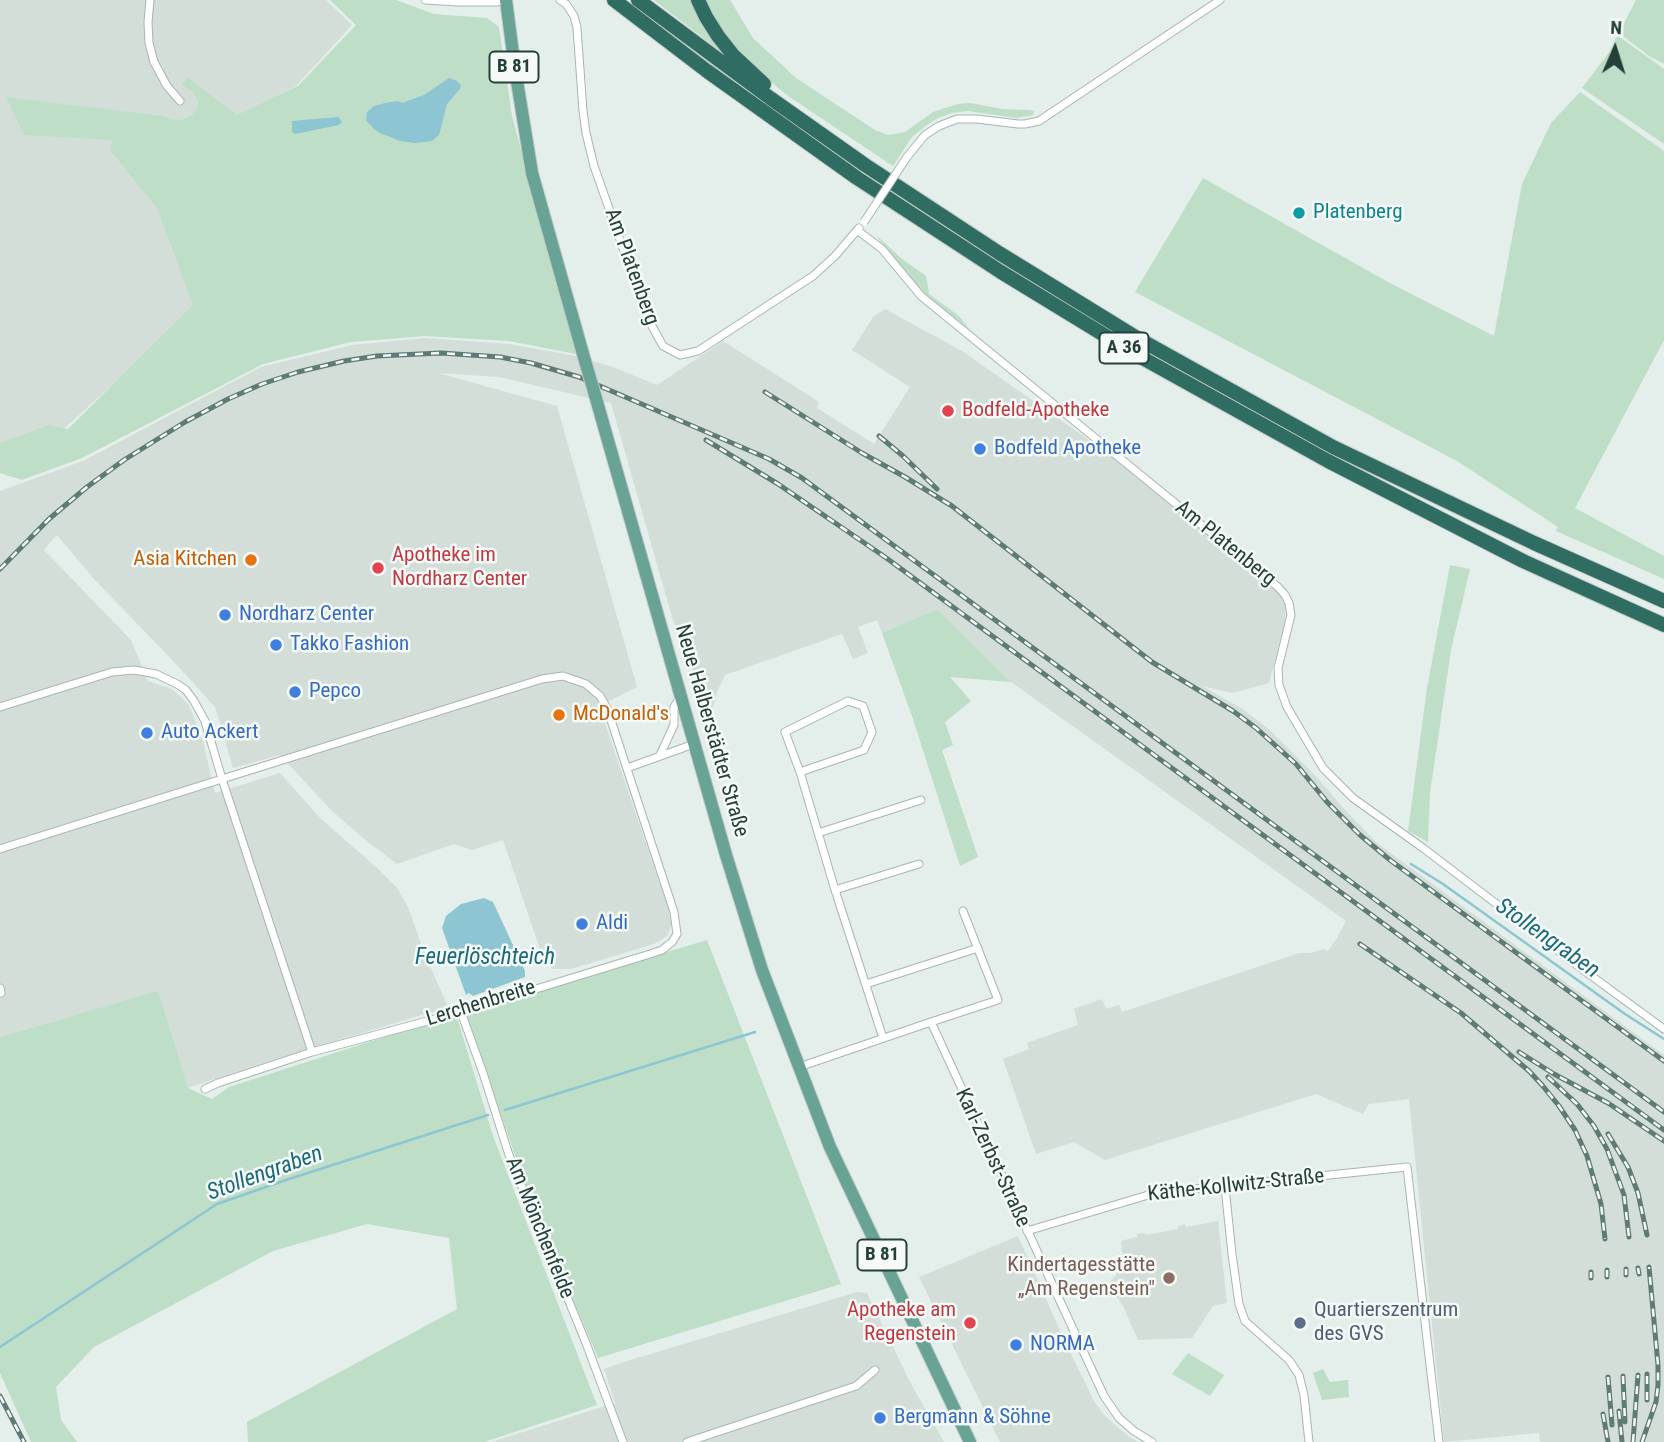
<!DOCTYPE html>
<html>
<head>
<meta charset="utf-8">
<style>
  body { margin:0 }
  #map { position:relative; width:1664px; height:1442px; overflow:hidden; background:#e4eeea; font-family:"Roboto Condensed",sans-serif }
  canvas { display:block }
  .north { position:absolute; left:1580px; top:14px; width:70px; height:70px; -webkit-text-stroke:5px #f5faf8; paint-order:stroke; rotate:3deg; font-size:19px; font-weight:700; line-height:28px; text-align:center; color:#244039 }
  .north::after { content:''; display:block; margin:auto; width:24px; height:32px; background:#244039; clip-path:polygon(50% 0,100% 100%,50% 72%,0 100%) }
</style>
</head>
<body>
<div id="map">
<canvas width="1664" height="1442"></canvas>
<div class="north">N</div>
</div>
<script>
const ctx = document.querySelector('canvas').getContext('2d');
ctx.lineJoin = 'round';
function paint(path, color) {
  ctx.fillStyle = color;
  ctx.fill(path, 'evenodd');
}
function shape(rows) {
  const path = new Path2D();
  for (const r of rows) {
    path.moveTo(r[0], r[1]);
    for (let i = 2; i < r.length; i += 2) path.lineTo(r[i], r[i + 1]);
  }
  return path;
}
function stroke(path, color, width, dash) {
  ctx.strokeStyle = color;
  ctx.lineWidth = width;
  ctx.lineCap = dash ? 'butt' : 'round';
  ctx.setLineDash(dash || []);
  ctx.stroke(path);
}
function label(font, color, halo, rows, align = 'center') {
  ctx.font = font + ' "Roboto Condensed",sans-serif';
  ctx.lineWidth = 5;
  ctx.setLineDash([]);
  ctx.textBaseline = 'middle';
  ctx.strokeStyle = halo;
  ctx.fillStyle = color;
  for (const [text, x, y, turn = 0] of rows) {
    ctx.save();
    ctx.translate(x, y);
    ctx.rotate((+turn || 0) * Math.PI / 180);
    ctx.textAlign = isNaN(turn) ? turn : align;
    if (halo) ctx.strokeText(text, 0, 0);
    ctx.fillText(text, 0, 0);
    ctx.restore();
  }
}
paint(shape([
  [0,0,326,0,352,25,296,86,270,101,198,307,45,446,0,470],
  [885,309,962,351,1116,459,1276,589,1286,604,1285,621,1269,683,1233,693,1202,686,1241,708,1270,730,1314,774,1346,811,1377,843,1664,1055,1664,1442,1540,1442,1539,1433,1444,1442,1409,1099,1369,1104,1363,1114,1316,1094,1105,1160,1074,1142,1036,1154,1003,1059,1029,1049,1027,1043,1078,1025,1074,1009,1102,999,1106,1009,1119,1005,1122,1012,1299,953,1311,953,1324,949,1328,951,1337,938,1346,921,1011,682,937,609,882,633,877,620,858,627,868,653,853,659,842,634,725,675,717,692,707,731,699,703,694,674,672,617,611,403,499,377,438,373,557,406,637,687,599,706,667,905,672,924,667,936,654,944,571,969,552,969,544,961,503,840,472,850,454,844,397,864,363,838,331,810,280,755,233,768,215,707,175,663,94,579,57,535,44,550,131,640,148,681,172,689,189,705,203,741,215,793,280,773,321,819,376,867,397,888,409,909,423,950,448,1007,269,1061,188,1088,157,992,0,1037,0,491,83,461,261,367,352,345,425,338,509,344,576,356,613,367,657,385,723,341,819,402,817,408,874,444,910,387,852,350,873,317],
  [1218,1221,1227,1303,1213,1306,1192,1338,1138,1340,1123,1306,1108,1284,1124,1266,1121,1241,1137,1237,1137,1234,1145,1233,1146,1235,1178,1229,1178,1226,1185,1224,1186,1227],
  [1018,1236,1066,1344,1094,1401,1104,1415,1128,1436,1138,1442,1000,1442,919,1277],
  [857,1292,867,1293,910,1382,944,1442,491,1442,615,1403,604,1369,627,1361]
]), '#d3ded9');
paint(shape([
  [330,0,396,0,434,14,487,18,499,27,512,116,576,354,509,341,425,336,351,342,263,364,82,458,22,480,0,473,0,443,49,425,68,429,193,305,157,208,110,150,113,140,24,135,6,97,163,116,170,119,180,120,191,116,198,107,198,101,193,92,182,85,187,77,237,115,298,86,356,25],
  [654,0,693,0,721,47,719,50],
  [705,0,730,0,753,38,796,78,875,130,888,135,905,132,933,112,958,104,971,103,1002,109,1028,110,1034,111,1033,115,1016,118,968,111,952,113,938,118,927,125,912,137,893,166,788,96,758,71,728,39,708,9],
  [1636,0,1664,0,1664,64,1649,56,1619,33],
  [1617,35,1664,69,1664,144,1582,88,1610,51],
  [1580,92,1664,151,1664,340,1575,508,1664,556,1664,579,1556,531,1558,527,1457,461,1135,292,1203,178,1388,282,1494,336,1522,184,1551,123],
  [875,234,902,259,926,276,929,294,959,316,970,330,916,286],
  [1450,565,1470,569,1451,650,1430,793,1428,842,1408,831,1427,688],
  [937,609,1011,682,950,677,971,701,945,722,953,745,942,750,978,857,960,866,912,716,882,633],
  [707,940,841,1284,598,1358,530,1198,465,1012],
  [158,991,188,1088,212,1099,229,1087,456,1014,493,1136,597,1405,484,1442,248,1442,247,1422,457,1309,449,1238,367,1224,273,1251,94,1347,56,1387,61,1420,77,1442,31,1442,0,1373,0,1037],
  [1188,1353,1224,1375,1210,1396,1172,1374],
  [1323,1369,1330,1382,1348,1380,1349,1397,1322,1400,1313,1373]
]), '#bedec8');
paint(shape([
  [449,78,457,81,461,85,460,89,447,104,439,135,432,141,415,143,400,141,380,133,374,129,366,120,367,112,374,106,385,103,398,101,402,103,424,95],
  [338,117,342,122,339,125,295,134,292,132,292,121],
  [484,898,493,902,525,971,525,977,473,996,469,993,466,995,442,928,446,916,461,904]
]), '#8dc5d2');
stroke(shape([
  [1411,864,1443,884,1625,1014,1664,1039],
  [505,1110,755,1032],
  [0,1347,217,1204,286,1180,488,1115]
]), '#8dc5d2', 2.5);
const minor = shape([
  [150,0,148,22,149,43,154,62,167,86,180,101],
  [425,0,458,2,496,2,508,0],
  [560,0,566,4,574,16,577,28,583,111,586,133,594,166,648,319,663,346,680,355,698,351,813,276,835,256,859,228],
  [907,157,925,135,939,126,957,119,977,119,1018,124,1025,124,1039,121,1220,0],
  [857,230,882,249,921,296,1278,587,1285,595,1289,603,1291,615,1278,668,1279,685,1287,707,1323,768,1353,798,1423,848,1582,969,1664,1029],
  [563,676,586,684,600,696,607,708,674,912,677,934,672,942,662,950,650,954,461,1012,312,1052,222,779,542,679,563,676],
  [0,707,112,672,134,670,156,674,177,684,186,690,194,701,205,721,222,779,0,849],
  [660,755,674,725,674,707,681,696],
  [627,768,694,744],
  [800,772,864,750,872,732,863,706,848,701,785,732,800,772,835,890,883,1038],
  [818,833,921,800],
  [835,890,919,864],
  [866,984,978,948],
  [0,988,1,993],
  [461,1012,483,1073,509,1155,586,1343,623,1442],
  [931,1022,998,1000,963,911],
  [799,1067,931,1022,1104,1396,1119,1418,1134,1431,1152,1442],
  [205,1089,218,1083,312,1052],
  [1225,1187,1232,1254,1239,1304,1245,1321,1289,1360,1299,1375,1304,1395,1309,1442],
  [1027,1231,1155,1193,1407,1167,1439,1442],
  [687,1442,856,1386,875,1370]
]);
const primary = shape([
  [506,0,515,69,532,173,583,354],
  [595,395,726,855,762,970,830,1147,970,1442]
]);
const motorway = shape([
  [614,0,707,71,857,178,1001,272,1137,355,1328,461,1523,561,1664,625],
  [638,0,770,98,865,165,999,253,1137,338,1333,447,1534,543,1664,601],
  [698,0,706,17,718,36,733,55,764,84]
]);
stroke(minor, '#a7b6b1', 9);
stroke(primary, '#c2cac8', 14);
stroke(motorway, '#c2cac8', 16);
stroke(minor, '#fff', 7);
stroke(primary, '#69a396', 12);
stroke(motorway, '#2f6c61', 14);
const rail = shape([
  [765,392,862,453,905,477,952,506,1152,662,1233,711,1256,728,1296,764,1327,802,1360,835,1390,860,1664,1061],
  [879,436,903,456,937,489],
  [706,440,778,484,885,557,1664,1130],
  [0,569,49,519,87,487,124,460,185,422,228,399,262,384,298,372,344,361,377,356,441,353,500,357,531,363,579,377,769,459,802,478,1664,1112],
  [1360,944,1461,1013,1529,1071,1542,1085,1559,1106,1575,1130,1587,1156,1601,1204,1605,1239],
  [1519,1052,1554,1074,1608,1103,1664,1141],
  [1548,1077,1577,1104,1594,1126,1607,1149,1624,1195,1629,1237],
  [1608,1134,1628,1167,1638,1193,1647,1235],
  [1638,1268,1639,1274],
  [1626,1269,1626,1275],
  [1607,1270,1607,1277],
  [1591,1272,1591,1278],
  [1623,1376,1625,1422],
  [1608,1377,1612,1425],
  [0,1396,24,1442],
  [1647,1400,1647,1374],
  [1619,1411,1622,1442],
  [1603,1414,1608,1442],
  [1633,1442,1638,1375],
  [1642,1442,1656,1402,1658,1385,1658,1365,1649,1267]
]);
stroke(rail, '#5e7b74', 5);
stroke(rail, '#f5faf8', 2.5, [8]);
const minorBridge = shape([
  [864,222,907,157]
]);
const primaryBridge = shape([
  [583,354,595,395]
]);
stroke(minorBridge, '#a7b6b1', 9, []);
stroke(primaryBridge, '#c2cac8', 14, []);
stroke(minorBridge, '#fff', 7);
stroke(primaryBridge, '#69a396', 12);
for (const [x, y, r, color] of [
  [1299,213,7,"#0f9aa8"],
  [948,411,7,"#e0444e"],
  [980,449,7,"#3f7fe0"],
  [251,560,7,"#e8710a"],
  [378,568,7,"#e0444e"],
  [225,615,7,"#3f7fe0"],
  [276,645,7,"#3f7fe0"],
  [295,692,7,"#3f7fe0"],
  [559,715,7,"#e8710a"],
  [147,733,7,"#3f7fe0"],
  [582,924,7,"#3f7fe0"],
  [1169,1278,7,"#8d6e63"],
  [970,1323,7,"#e0444e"],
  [1300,1323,7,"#5c6f8a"],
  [1016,1345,7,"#3f7fe0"],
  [880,1418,7,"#3f7fe0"]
]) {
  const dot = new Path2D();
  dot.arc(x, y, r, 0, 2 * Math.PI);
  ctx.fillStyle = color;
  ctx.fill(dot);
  stroke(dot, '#f5faf8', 2.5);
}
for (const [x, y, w] of [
  [514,67,49],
  [1124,348,49],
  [882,1255,49]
]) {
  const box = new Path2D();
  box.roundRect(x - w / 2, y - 15.5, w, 31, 5);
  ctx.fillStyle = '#f5faf8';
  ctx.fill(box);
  stroke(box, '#244039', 2);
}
label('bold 19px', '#244039', null, [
  ["B 81",514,67],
  ["A 36",1124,348],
  ["B 81",882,1255]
]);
label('21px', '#0d838f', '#f5faf8', [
  ["Platenberg",1313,213]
], 'left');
label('21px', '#244039', '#f5faf8', [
  ["Am Platenberg",631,267,70],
  ["Am Platenberg",1225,544,39],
  ["Neue Halberstädter Straße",711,731,74],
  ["Lerchenbreite",481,1004,-17],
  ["Karl-Zerbst-Straße",992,1158,65],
  ["Käthe-Kollwitz-Straße",1236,1186,-6],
  ["Am Mönchenfelde",539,1228,68]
]);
label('21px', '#be3a42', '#f5faf8', [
  ["Bodfeld-Apotheke",962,411],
  ["Apotheke im",392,556],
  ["Nordharz Center",392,580],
  ["Apotheke am",956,1311,"right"],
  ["Regenstein",956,1335,"right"]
], 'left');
label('21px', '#366cbe', '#f5faf8', [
  ["Bodfeld Apotheke",994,449],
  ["Nordharz Center",239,615],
  ["Takko Fashion",290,645],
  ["Pepco",309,692],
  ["Auto Ackert",161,733],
  ["Aldi",596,924],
  ["NORMA",1030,1345],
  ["Bergmann & Söhne",894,1418]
], 'left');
label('21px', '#c56008', '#f5faf8', [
  ["Asia Kitchen",237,560],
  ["McDonald's",573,715,"left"]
], 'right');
label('21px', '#785e54', '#f5faf8', [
  ["Kindertagesstätte",1155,1266],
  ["„Am Regenstein\"",1155,1290]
], 'right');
label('21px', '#4e5e75', '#f5faf8', [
  ["Quartierszentrum",1314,1311],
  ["des GVS",1314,1335]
], 'left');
label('italic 23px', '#1d697c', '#f5faf8', [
  ["Stollengraben",1547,939,35],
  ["Feuerlöschteich",485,958],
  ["Stollengraben",265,1174,-20]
]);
</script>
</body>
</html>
